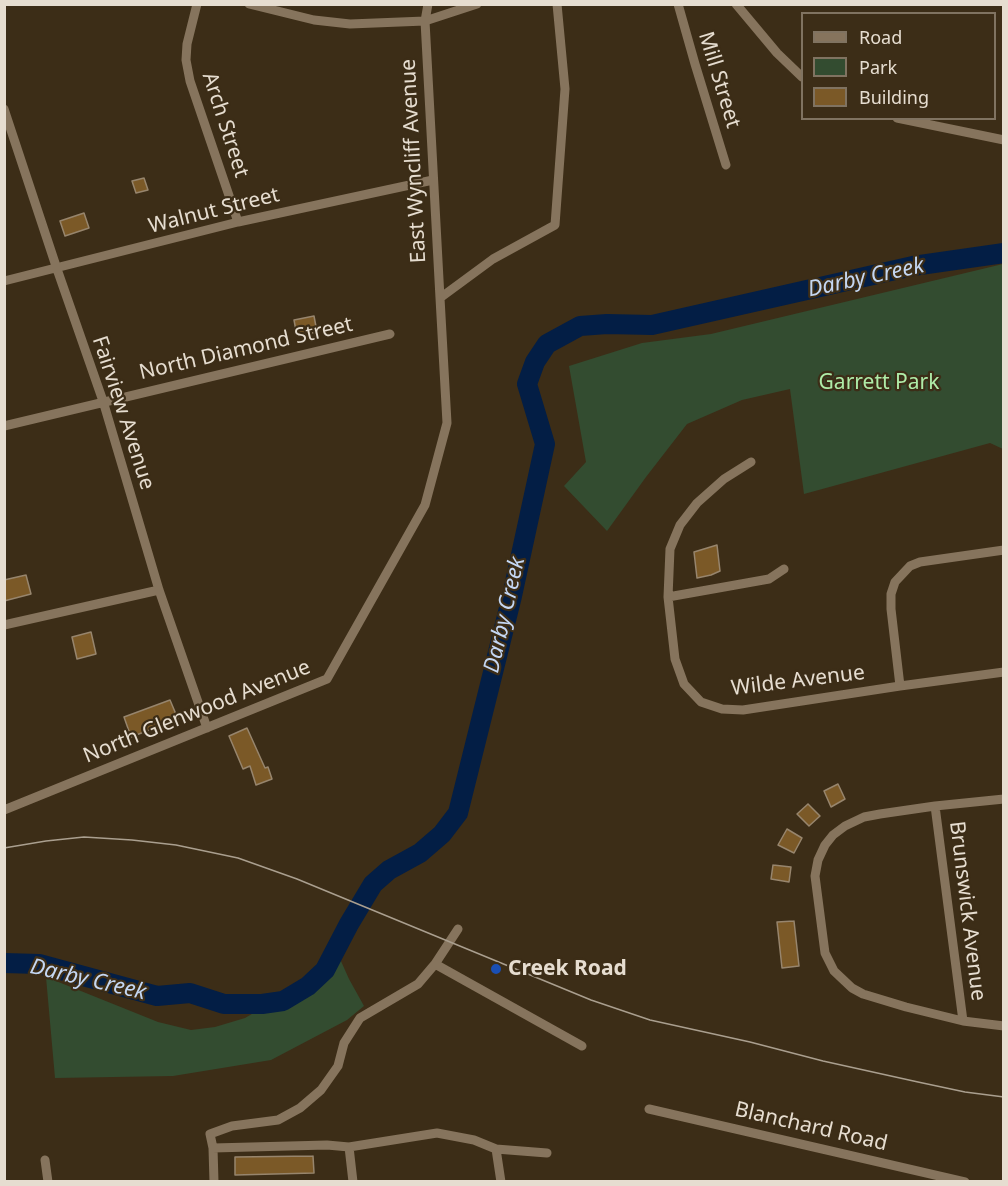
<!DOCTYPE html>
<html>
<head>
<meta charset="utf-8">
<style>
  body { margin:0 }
  #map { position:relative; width:1008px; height:1186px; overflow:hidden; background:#3c2d17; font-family:"Noto Sans",sans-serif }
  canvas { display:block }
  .frame { position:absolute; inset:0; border:6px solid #e6ddd0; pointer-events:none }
  .legend { position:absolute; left:801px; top:12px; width:195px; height:108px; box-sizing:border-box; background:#3c2d17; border:2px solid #807361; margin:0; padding:8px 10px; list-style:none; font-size:18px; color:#e6ddd0 }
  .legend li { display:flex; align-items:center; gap:12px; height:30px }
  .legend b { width:30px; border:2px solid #807361 }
</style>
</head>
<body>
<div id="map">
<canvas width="1008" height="1186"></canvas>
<div class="frame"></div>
<ul class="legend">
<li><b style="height:8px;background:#86745d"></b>Road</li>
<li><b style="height:16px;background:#334c30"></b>Park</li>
<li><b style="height:16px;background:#7b5927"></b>Building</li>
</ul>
</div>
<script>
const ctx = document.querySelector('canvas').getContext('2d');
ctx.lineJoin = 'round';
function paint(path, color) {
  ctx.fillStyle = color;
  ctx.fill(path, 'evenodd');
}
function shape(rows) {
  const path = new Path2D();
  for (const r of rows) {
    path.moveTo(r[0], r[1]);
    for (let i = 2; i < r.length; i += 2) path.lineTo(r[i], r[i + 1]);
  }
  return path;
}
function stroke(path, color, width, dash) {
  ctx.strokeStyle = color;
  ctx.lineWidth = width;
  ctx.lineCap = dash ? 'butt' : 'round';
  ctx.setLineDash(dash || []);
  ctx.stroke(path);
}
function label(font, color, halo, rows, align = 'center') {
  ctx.font = font + ' "Noto Sans",sans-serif';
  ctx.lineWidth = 4.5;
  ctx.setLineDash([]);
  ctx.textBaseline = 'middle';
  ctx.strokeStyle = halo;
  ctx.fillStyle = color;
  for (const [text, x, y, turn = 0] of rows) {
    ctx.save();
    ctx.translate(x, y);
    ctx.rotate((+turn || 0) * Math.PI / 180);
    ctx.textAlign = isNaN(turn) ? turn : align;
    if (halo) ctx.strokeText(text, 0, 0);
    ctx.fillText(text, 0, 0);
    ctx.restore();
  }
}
paint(shape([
  [1003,264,1003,449,990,443,804,494,790,389,742,400,687,424,646,477,607,531,564,486,586,462,569,366,642,343,711,334],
  [336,950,349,979,364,1006,347,1020,271,1060,173,1076,55,1078,46,977,158,1022,191,1030,215,1027,245,1018,295,989,312,969]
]), '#334c30');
stroke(shape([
  [4,963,39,964,157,996,190,993,224,1004,262,1004,283,1001,308,986,325,970,349,924,373,884,389,870,420,853,442,834,458,813,512,596,545,444,527,384,535,362,547,344,580,326,607,324,652,325,913,266,1004,253]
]), '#031e45', 20);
const building = shape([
  [144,178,148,190,136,193,132,181,144,178],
  [84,213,89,228,65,236,60,221,84,213],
  [314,316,317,332,297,336,294,320,314,316],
  [717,545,720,571,711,575,697,578,694,552,717,545],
  [26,575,31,594,4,601,4,580,26,575],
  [91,632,96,654,77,659,72,637,91,632],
  [170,700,178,719,131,737,124,717,170,700],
  [247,728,265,768,268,767,272,779,256,785,250,766,243,769,229,736,247,728],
  [838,784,845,799,831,807,824,791,838,784],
  [808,804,820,816,809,826,797,814,808,804],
  [787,829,802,838,794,853,778,845,787,829],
  [773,865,791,867,789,882,771,879,773,865],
  [794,921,799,966,782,968,777,922,794,921],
  [313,1156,314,1173,235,1175,235,1157,313,1156]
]);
paint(building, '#7b5927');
stroke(building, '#97856d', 1.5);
stroke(shape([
  [197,4,187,44,186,60,190,81,238,222],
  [249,4,314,20,350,24,425,21,477,4],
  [428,4,425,21,440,298],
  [678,4,695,64,726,165],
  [736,4,777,53,802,77],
  [4,109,57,269,103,401,159,590,207,728],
  [897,118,1004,140],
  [4,281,238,222,433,180],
  [4,426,390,334],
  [751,462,724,479,697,503,680,525,670,549,668,597,675,659,684,684,701,702,722,709,743,710,900,686,1004,672],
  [668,597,769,579,784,569],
  [4,625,159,590],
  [900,686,891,609,891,594,895,582,910,566,920,562,1004,550],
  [1004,799,935,806,880,814,864,817,845,826,833,835,825,845,818,860,815,876,825,953,834,971,852,988,863,994,906,1007,963,1021,1004,1026],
  [935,806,963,1021],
  [4,810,327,679,425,505,447,423,440,298,493,259,555,225,565,89,557,4],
  [435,964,582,1046],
  [649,1109,965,1182],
  [349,1147,353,1182],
  [213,1148,327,1145,349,1147,437,1133,474,1140,496,1149,547,1153],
  [496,1149,501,1182],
  [45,1160,48,1182],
  [214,1182,213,1148,210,1134,232,1126,278,1120,300,1108,321,1090,338,1066,344,1043,360,1018,418,984,435,964,458,929]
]), '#86745d', 9);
stroke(shape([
  [4,848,46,841,84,837,132,840,176,845,238,858,297,879,591,1000,650,1020,750,1042,823,1061,918,1082,965,1092,1004,1097]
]), '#aa9f8f', 1.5);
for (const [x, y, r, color] of [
  [496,969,6,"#1a4fb4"]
]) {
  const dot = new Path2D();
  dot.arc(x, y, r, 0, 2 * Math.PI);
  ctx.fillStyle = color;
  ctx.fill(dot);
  stroke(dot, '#3c2d17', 2);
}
label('21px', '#e6ddd0', '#3c2d17', [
  ["Mill Street",719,80,73],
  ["Arch Street",225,125,72],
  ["East Wyncliff Avenue",414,161,-93],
  ["Walnut Street",214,211,-14],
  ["North Diamond Street",246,349,-13],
  ["Fairview Avenue",123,413,72],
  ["Wilde Avenue",798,681,-7],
  ["North Glenwood Avenue",197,712,-22],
  ["Brunswick Avenue",967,911,83],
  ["Blanchard Road",811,1127,13]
]);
label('21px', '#afeca8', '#3c2d17', [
  ["Garrett Park",879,383]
]);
label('bold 21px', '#e6ddd0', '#3c2d17', [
  ["Creek Road",508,969]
], 'left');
label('italic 22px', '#c4d7f3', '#3c2d17', [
  ["Darby Creek",866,278,-12],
  ["Darby Creek",505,615,-77],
  ["Darby Creek",88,980,13]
]);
</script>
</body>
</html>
